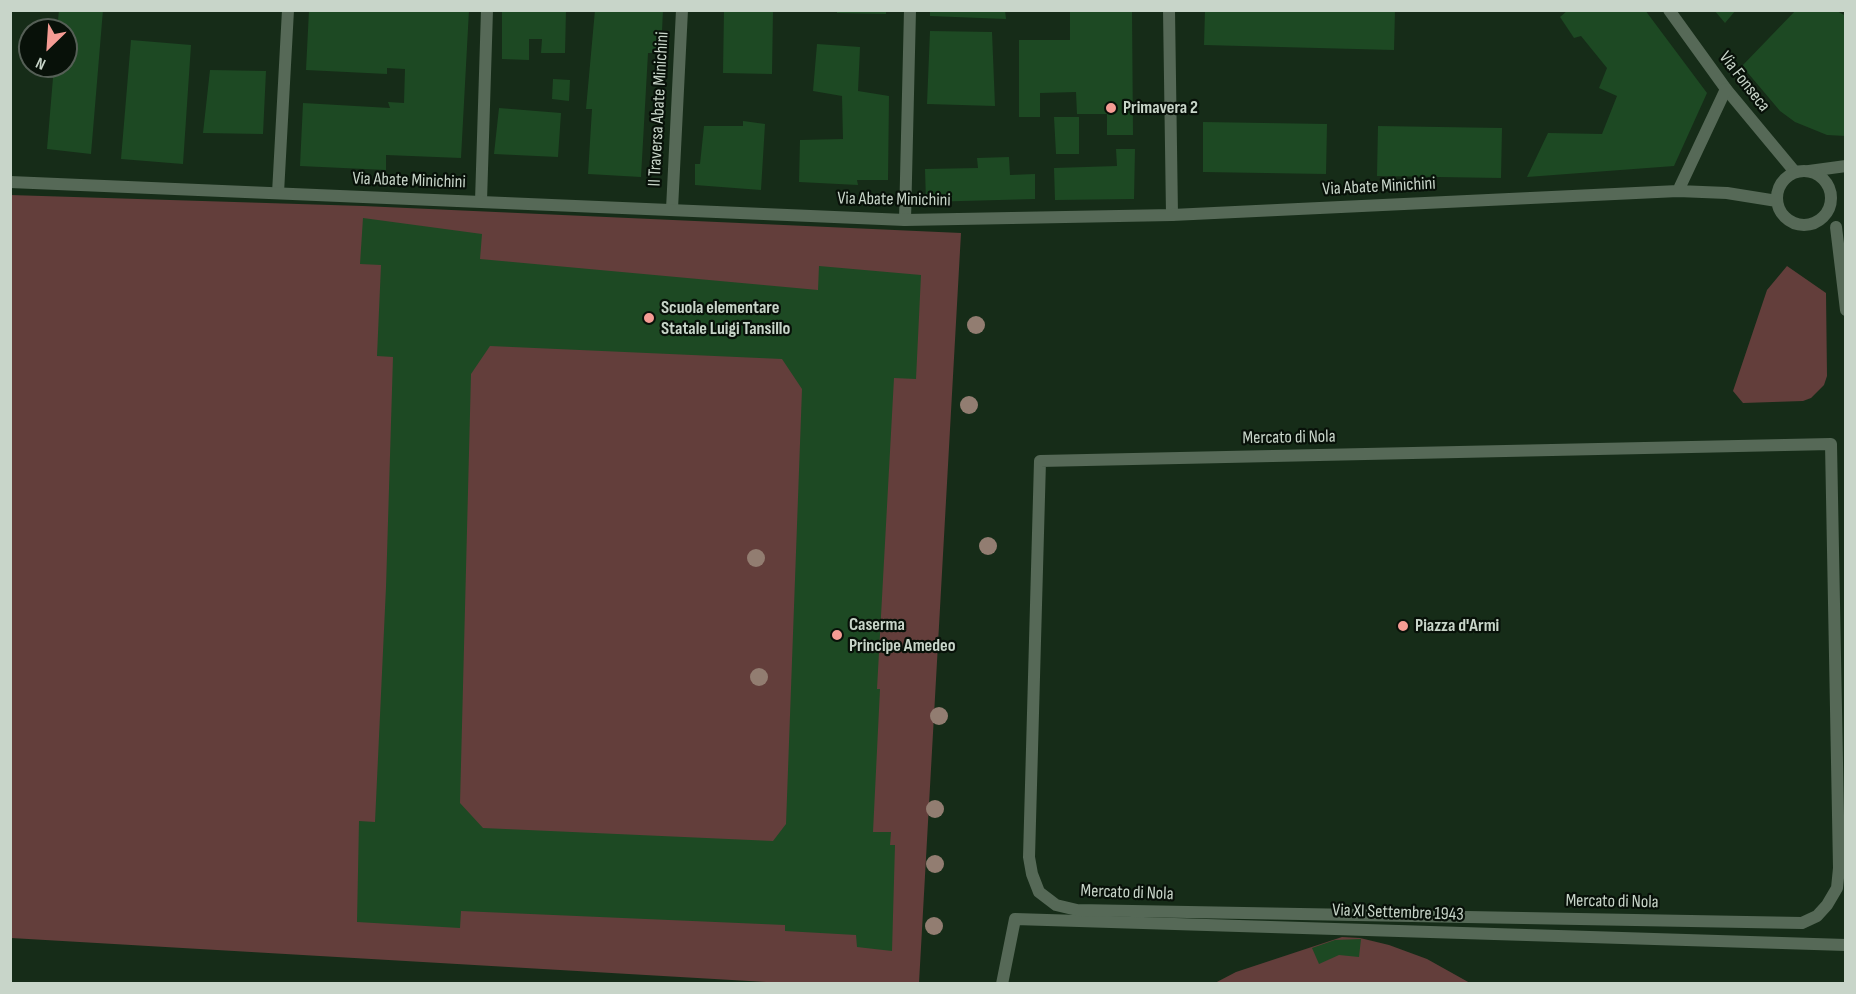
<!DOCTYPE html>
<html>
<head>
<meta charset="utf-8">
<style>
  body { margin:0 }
  #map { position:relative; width:1856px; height:994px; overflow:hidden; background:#162c18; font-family:"Sofia Sans Condensed",sans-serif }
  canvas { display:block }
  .frame { position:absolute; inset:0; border:12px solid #c8d5c9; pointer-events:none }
  .north { position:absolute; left:18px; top:18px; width:60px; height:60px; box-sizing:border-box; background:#081109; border:2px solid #555f56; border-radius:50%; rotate:205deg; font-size:16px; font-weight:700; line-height:24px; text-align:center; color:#c8d5c9 }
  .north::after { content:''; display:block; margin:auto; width:21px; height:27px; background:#f59c94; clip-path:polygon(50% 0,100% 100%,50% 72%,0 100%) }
</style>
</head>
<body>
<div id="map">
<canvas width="1856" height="994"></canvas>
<div class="frame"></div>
<div class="north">N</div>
</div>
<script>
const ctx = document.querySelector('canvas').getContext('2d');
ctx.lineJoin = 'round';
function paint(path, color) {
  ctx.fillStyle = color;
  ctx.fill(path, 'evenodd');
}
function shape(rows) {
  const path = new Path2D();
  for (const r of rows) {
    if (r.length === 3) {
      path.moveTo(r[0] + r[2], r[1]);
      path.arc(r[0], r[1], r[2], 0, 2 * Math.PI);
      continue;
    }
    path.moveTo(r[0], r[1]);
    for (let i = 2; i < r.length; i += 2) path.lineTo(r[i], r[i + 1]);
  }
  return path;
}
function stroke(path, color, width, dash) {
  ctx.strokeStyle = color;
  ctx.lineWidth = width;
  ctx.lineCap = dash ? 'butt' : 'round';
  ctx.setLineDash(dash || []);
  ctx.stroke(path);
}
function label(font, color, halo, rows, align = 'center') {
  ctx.font = font + ' "Sofia Sans Condensed",sans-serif';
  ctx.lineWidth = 4.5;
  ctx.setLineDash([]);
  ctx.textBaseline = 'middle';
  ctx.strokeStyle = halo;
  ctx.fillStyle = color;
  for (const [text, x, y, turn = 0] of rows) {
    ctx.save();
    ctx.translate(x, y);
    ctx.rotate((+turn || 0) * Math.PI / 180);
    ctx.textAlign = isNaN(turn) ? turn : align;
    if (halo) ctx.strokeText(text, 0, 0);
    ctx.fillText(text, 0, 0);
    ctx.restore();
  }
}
paint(shape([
  [10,195,363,206,961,233,919,983,783,983,11,938],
  [1787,266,1826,293,1827,376,1824,385,1811,398,1803,401,1743,403,1733,391,1767,290],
  [1342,937,1360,938,1389,945,1427,959,1470,983,1213,984,1236,972]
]), '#633e3b');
paint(shape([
  [59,10,103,10,91,154,47,149,54,66,66,66,66,30,57,30],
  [309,10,469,10,461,158,386,155,386,170,300,166,303,103,390,108,388,102,404,103,405,69,387,68,387,74,306,70],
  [502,10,566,10,565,53,541,53,542,39,529,39,529,60,502,59],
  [595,10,663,10,661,53,648,53,641,177,588,174,592,109,586,109],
  [724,10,773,10,772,74,723,73],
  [837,10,886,10,886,14,837,13],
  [930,10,1005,10,1006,19,930,16],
  [1070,10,1132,10,1133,135,1107,135,1107,114,1077,114,1076,92,1040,93,1040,117,1019,117,1019,40,1070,40],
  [1205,10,1395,10,1394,50,1204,45],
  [1568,10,1645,10,1707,93,1674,166,1527,177,1548,133,1602,134,1617,96,1599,88,1607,68,1581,36,1574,38,1560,17],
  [1714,10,1736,10,1725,23],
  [1796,10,1835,10,1846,16,1846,136,1827,135,1795,122,1780,111,1742,66],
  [930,31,992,32,995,106,927,104],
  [131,40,191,45,183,164,121,159],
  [817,44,860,47,858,91,889,96,888,180,857,180,858,185,799,182,800,140,843,139,842,96,813,91],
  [210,70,266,71,263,134,203,133],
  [553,79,570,80,569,101,552,99],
  [499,108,561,113,558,157,494,154],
  [1054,117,1079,117,1079,154,1056,154],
  [743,121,765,124,761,190,695,185,695,164,700,164,704,126,743,126],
  [1203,122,1327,124,1326,174,1203,172],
  [1378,126,1502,128,1501,178,1377,176],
  [1116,149,1135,149,1134,199,1055,200,1054,168,1117,166],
  [1009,157,1010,175,1035,174,1035,199,926,202,925,169,978,168,977,158],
  [363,218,482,234,480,259,818,290,819,266,921,275,916,379,894,378,877,689,880,689,873,832,891,832,890,845,895,845,892,951,857,947,856,935,785,931,785,925,461,911,460,928,357,922,359,821,375,822,386,587,393,357,377,356,381,265,360,264],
  [490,346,782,359,802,389,786,824,773,841,483,828,460,803,471,374],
  [1361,939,1359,957,1339,955,1319,964,1312,948,1335,940]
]), '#1d4923');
stroke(shape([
  [1002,984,1015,919,1846,945]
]), '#566957', 12);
stroke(shape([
  [1831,444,1839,868,1837,888,1827,905,1817,916,1802,923,1077,910,1056,905,1039,892,1032,874,1029,857,1040,461,1831,444]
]), '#566957', 12);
stroke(shape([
  [1169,10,1172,215],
  [1669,10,1726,89,1795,172],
  [1809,171,1846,166],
  [278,193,288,10],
  [481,201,487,10],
  [672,209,682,10],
  [905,220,910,10]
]), '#566957', 12);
stroke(shape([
  [1804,198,27],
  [10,182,905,220,1172,215,1678,191,1727,193,1777,201],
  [1678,191,1726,89],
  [1836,227,1846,310]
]), '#566957', 12);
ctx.fillStyle = '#927d71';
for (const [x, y] of [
  [976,325],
  [969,405],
  [988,546],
  [756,558],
  [759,677],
  [939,716],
  [935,809],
  [935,864],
  [934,926]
]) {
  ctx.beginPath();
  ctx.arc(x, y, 9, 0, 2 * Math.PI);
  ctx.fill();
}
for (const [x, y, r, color] of [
  [1111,108,6,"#f59c94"],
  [649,318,6,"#f59c94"],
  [1403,626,6,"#f59c94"],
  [837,635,6,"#f59c94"]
]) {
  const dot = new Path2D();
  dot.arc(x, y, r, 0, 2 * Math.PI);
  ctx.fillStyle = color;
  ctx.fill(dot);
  stroke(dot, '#081109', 2);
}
label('18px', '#c8d5c9', '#081109', [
  ["Via Fonseca",1744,82,52],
  ["II Traversa Abate Minichini",659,109,-87],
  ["Via Abate Minichini",409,181,2],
  ["Via Abate Minichini",1379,187,-3],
  ["Via Abate Minichini",894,200,1],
  ["Mercato di Nola",1289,438,-1],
  ["Mercato di Nola",1127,893,2],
  ["Mercato di Nola",1612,902,1],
  ["Via XI Settembre 1943",1398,913,2]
]);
label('bold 18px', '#c8d5c9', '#081109', [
  ["Primavera 2",1123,108],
  ["Scuola elementare",661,308],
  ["Statale Luigi Tansillo",661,329],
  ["Caserma",849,625],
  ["Principe Amedeo",849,646],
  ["Piazza d'Armi",1415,626]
], 'left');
</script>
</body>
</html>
